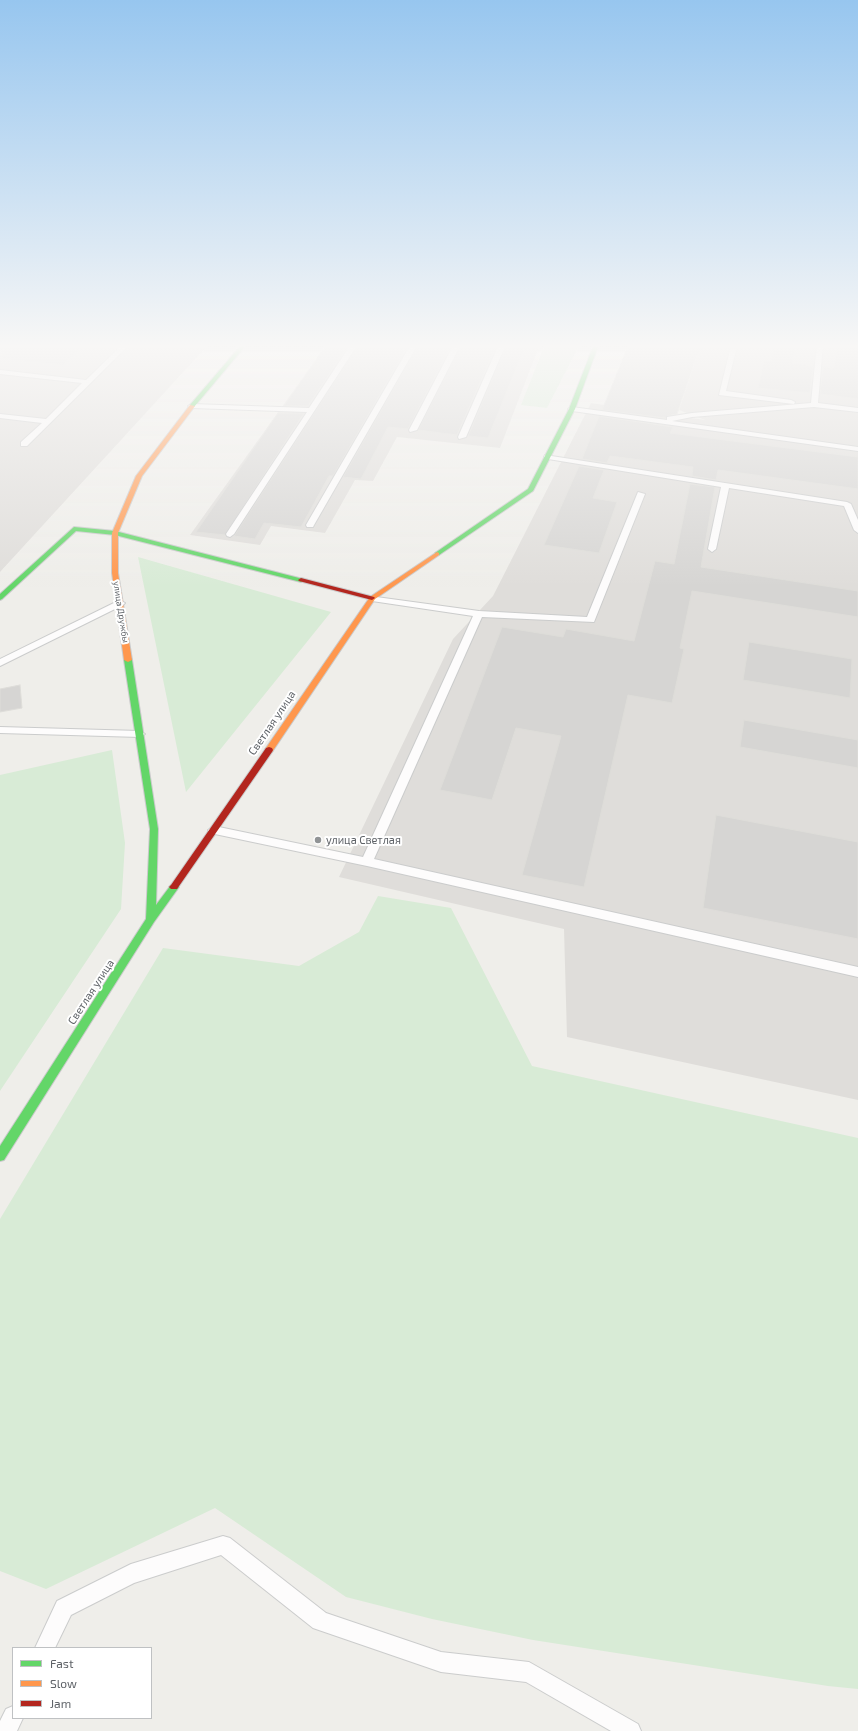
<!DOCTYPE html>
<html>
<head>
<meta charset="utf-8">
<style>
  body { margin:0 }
  #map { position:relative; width:858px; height:1731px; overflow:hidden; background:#efeeea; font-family:"Exo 2",sans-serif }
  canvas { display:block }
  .legend { position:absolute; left:12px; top:1647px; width:140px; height:72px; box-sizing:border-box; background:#fff; border:1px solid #bfc1c3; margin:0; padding:5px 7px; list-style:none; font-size:12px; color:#5f6368 }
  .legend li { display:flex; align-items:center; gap:8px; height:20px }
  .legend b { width:20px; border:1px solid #bfc1c3 }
</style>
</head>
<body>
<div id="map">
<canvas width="858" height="1731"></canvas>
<ul class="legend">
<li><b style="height:5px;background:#63d668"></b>Fast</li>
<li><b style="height:5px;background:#ff974d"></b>Slow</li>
<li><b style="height:5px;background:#b3261e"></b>Jam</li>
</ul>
</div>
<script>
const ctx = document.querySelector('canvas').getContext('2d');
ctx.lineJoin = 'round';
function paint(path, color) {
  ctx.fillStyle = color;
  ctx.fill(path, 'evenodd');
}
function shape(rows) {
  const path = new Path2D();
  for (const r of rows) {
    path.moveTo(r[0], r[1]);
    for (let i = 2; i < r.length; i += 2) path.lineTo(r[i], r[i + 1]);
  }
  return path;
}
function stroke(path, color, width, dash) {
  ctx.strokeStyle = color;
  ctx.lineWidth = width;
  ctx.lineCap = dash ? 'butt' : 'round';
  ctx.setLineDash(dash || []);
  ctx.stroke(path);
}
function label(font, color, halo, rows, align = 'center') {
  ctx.font = font + ' "Exo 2",sans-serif';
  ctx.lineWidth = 4;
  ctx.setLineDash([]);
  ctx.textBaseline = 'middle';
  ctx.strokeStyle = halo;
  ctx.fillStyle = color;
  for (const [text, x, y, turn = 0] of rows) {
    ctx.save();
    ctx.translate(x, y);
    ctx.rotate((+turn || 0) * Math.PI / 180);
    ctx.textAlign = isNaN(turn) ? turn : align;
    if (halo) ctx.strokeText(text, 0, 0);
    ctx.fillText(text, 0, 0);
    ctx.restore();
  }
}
paint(shape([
  [0,344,209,344,0,572],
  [327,344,540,344,500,448,397,437,373,481,355,480,325,533,271,526,260,545,190,535],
  [701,344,858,344,858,1100,567,1037,564,929,339,877,453,639,493,596,591,403,705,420,679,410]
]), '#dfddda');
paint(shape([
  [545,344,580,344,547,408,521,405],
  [138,557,331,612,186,792],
  [112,750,125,843,121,909,0,1091,0,775],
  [378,896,451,908,532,1066,858,1138,858,1689,828,1686,533,1640,432,1619,346,1597,215,1508,46,1589,0,1571,0,1219,163,948,299,966,359,932]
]), '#d8ebd6');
const building = shape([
  [2,344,85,344,63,365,2,359,2,344],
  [327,344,349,344,308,406,284,406,327,344],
  [359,344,409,344,333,476,329,476,301,527,264,523,255,539,234,536,359,344],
  [419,344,452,344,408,429,388,427,361,479,343,477,419,344],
  [462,344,497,344,457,435,418,430,462,344],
  [507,344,526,344,488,438,468,436,507,344],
  [629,344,701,344,677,414,667,416,666,418,602,410,629,344],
  [775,344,796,344,792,363,813,366,810,393,758,388,764,360,771,361,775,344],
  [837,344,858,344,858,399,820,394,823,367,834,368,837,344],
  [278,413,304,413,225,535,196,532,278,413],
  [599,416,673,427,670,433,858,457,858,489,718,470,716,480,692,476,693,467,610,456,607,463,582,459,599,416],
  [579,466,604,470,593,498,617,502,599,553,544,545,579,466],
  [690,484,715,487,701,567,858,591,858,617,692,591,680,648,684,649,672,703,628,695,584,887,522,875,561,736,516,728,492,800,440,790,502,627,563,637,566,629,634,641,655,561,674,564,690,484],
  [749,642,852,659,850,698,743,680,749,642],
  [20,685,22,708,0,712,0,689,20,685],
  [744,720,858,740,858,768,740,747,744,720],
  [716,815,858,842,858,939,703,908,716,815]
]);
paint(building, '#d6d5d3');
stroke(building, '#deddd9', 1);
const lane = shape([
  [123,344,130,344,27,446,21,446,21,442,42,423,0,418,0,414,46,419,82,383,0,374,0,370,86,380,123,344],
  [351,344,358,344,234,534,230,537,227,536,226,534,307,412,192,408,188,406,192,404,309,408,351,344],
  [411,344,418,344,314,525,313,527,307,527,306,525,411,344],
  [454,344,461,344,417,430,410,432,409,430,454,344],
  [499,344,506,344,466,437,459,439,458,437,499,344],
  [817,344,823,344,818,403,858,408,858,412,814,407,692,417,672,421,858,447,858,451,572,411,568,409,572,407,667,420,667,417,692,413,811,403,817,344],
  [733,348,736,350,726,391,791,400,795,402,794,404,719,395,730,350,733,348],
  [545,455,847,502,851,504,858,520,858,533,854,530,844,506,729,488,716,549,712,552,708,549,721,487,548,459,544,457,545,455],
  [638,492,645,494,594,622,482,617,374,859,858,967,858,977,367,866,210,833,208,830,214,826,363,857,473,616,372,601,369,600,369,596,479,611,587,617,638,492],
  [120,600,125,603,123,605,0,666,0,659,120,600],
  [0,727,140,731,145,734,140,737,0,733,0,727],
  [223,1536,230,1538,326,1613,441,1652,529,1662,638,1724,641,1731,611,1731,526,1682,441,1672,313,1628,221,1555,134,1583,71,1615,55,1648,35,1648,57,1601,131,1564,223,1536],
  [13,1706,13,1718,23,1718,17,1731,0,1731,0,1721,6,1709,13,1706]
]);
const fast = shape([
  [242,344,247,344,194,407,190,407,190,405,242,344],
  [594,344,599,344,575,409,533,491,439,555,435,555,435,553,528,489,569,409,594,344],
  [74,527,115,531,303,579,304,580,301,582,115,535,76,531,2,599,0,600,0,594,74,527],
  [125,658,131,658,132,660,158,829,156,905,171,885,177,885,179,887,154,922,4,1160,0,1161,0,1146,146,919,150,829,124,660,125,658]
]);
const slow = shape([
  [190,405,195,406,142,476,118,533,118,573,132,660,128,662,124,660,112,573,112,533,136,476,190,405],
  [437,552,439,553,439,555,375,599,272,752,266,752,265,750,266,748,370,597,437,552]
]);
const jam = shape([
  [301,578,374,597,375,598,372,600,299,581,298,580,301,578],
  [269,747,272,748,273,750,272,752,177,889,171,889,169,887,171,885,266,748,269,747]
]);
stroke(lane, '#cbcccc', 2);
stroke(fast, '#cacacb', 2);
stroke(slow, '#cacacb', 2);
stroke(jam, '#cacacb', 2);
paint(lane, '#fdfcfc');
paint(fast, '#63d668');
paint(slow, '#ff974d');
paint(jam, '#b3261e');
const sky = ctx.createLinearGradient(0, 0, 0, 587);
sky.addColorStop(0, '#97c6ef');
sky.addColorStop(0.59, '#f8f7f6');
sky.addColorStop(1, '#f8f7f600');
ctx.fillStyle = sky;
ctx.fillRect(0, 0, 858, 587);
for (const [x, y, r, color] of [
  [318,840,4,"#919496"]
]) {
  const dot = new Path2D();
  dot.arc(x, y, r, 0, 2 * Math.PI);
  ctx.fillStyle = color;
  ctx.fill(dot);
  stroke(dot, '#fff', 1.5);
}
label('9px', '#5f6368', '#fff', [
  ["улица Дружбы",121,612,81]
]);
label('11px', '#5f6368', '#fff', [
  ["Светлая улица",272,723,-56],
  ["Светлая улица",91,992,-57]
]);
label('11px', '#5f6368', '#fff', [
  ["улица Светлая",326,840]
], 'left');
</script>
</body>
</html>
